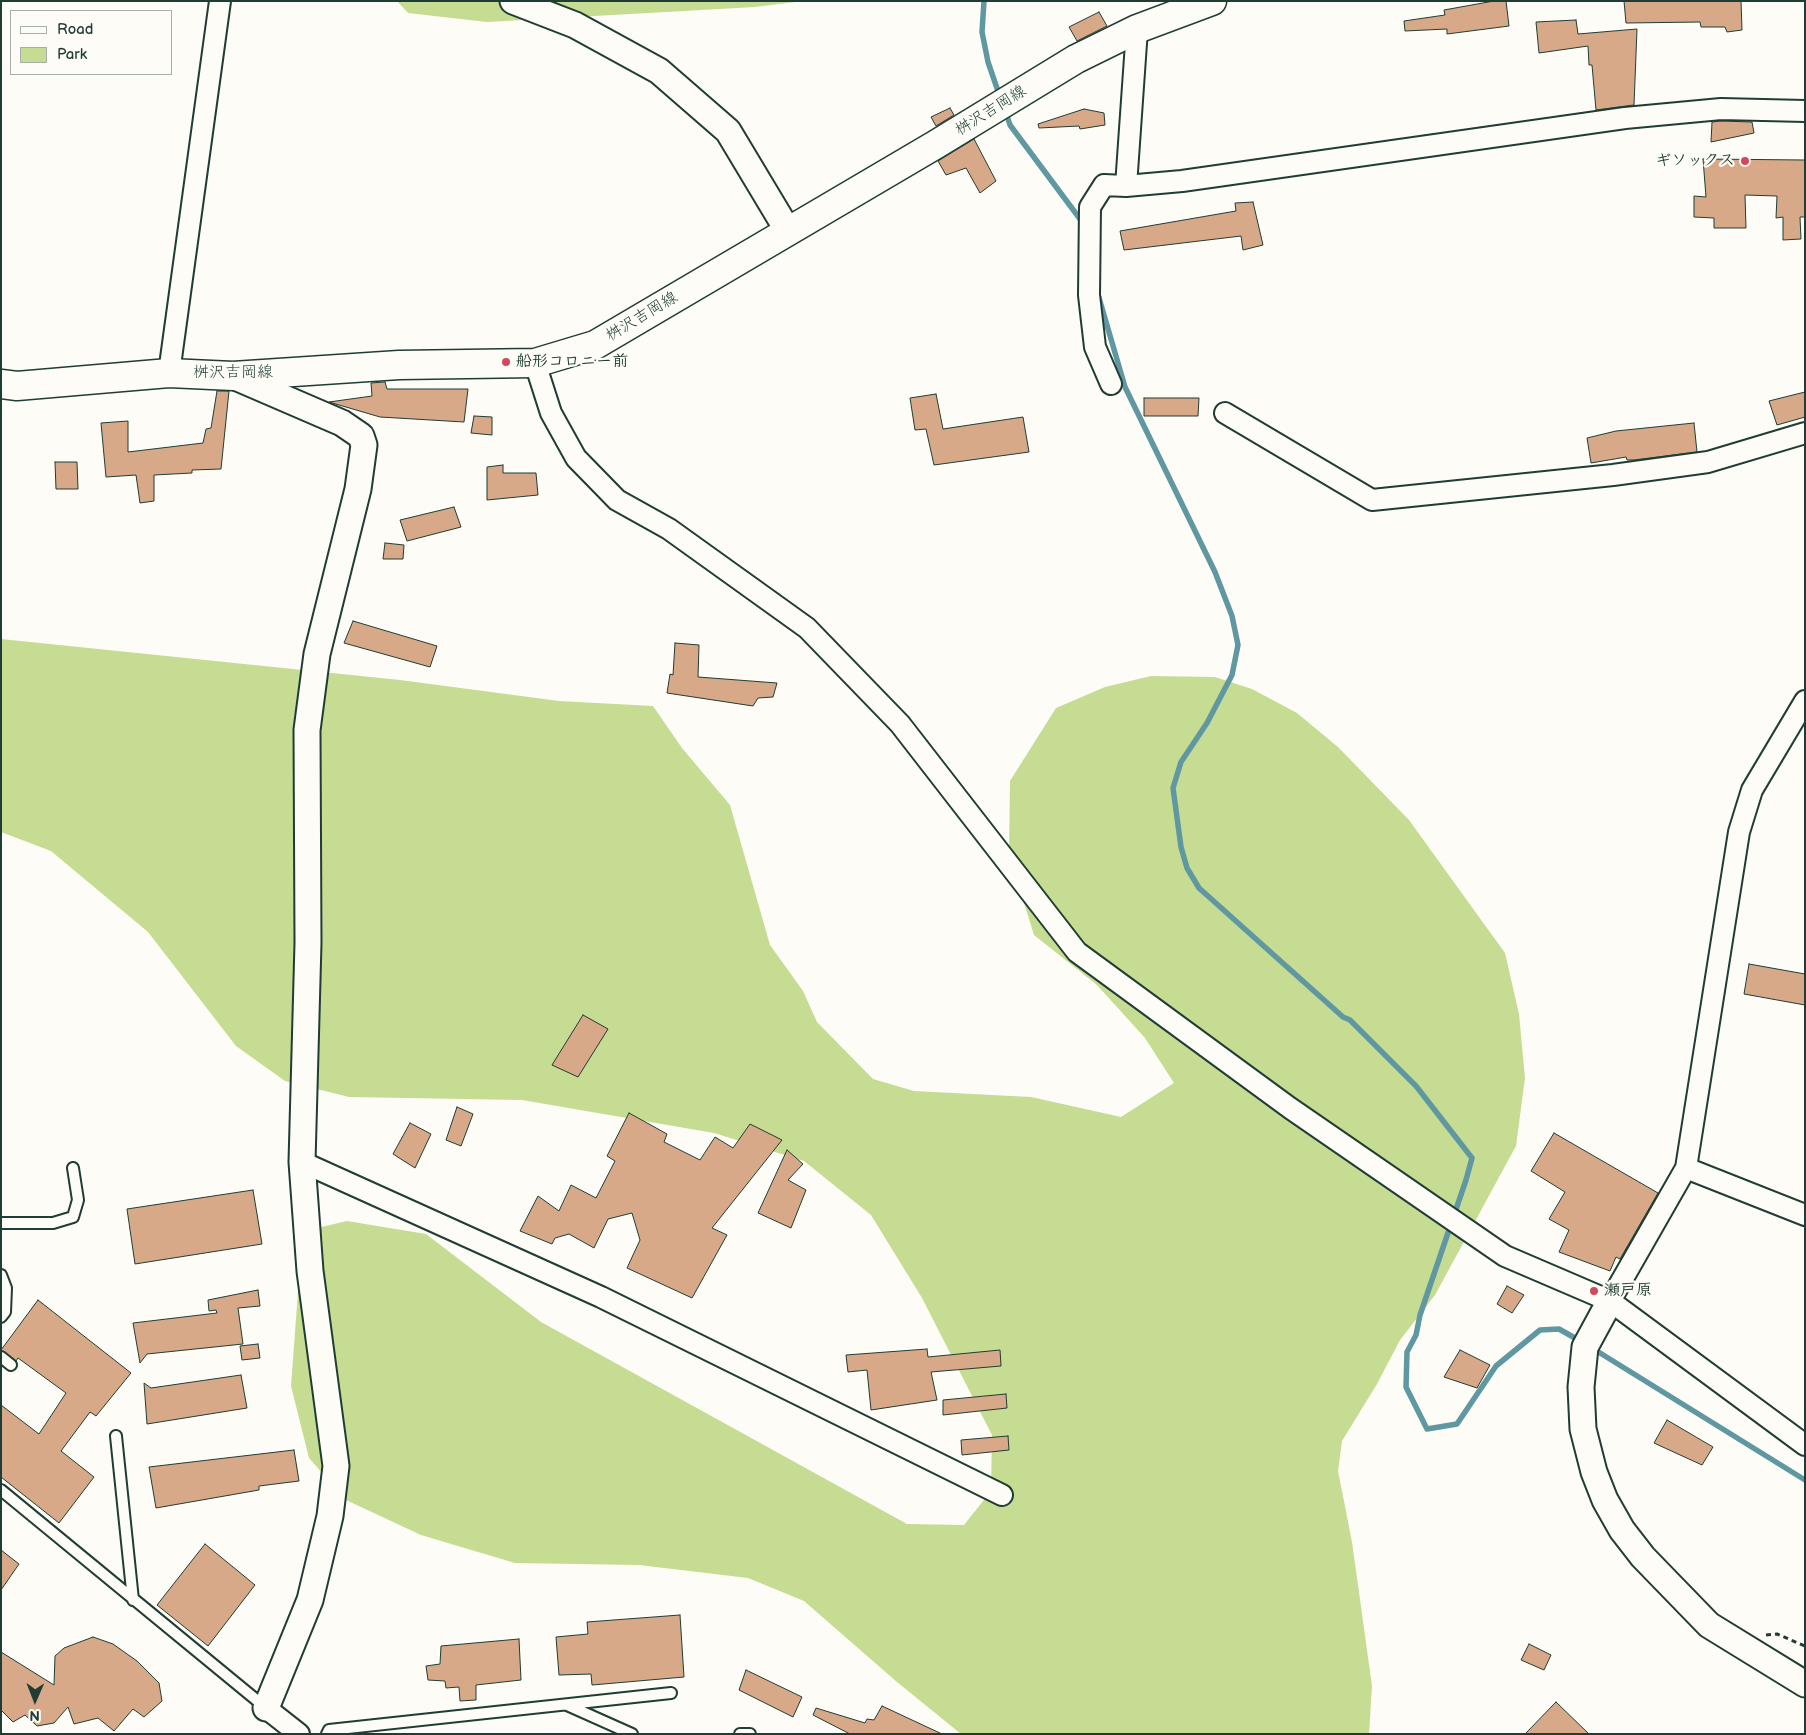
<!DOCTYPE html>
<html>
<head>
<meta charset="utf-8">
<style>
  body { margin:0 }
  #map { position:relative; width:1806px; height:1735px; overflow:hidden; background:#fdfcf7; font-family:"Balsamiq Sans",sans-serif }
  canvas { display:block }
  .frame { position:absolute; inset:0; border:2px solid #1f3d34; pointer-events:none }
  .legend { position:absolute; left:10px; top:10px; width:162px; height:65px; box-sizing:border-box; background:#fdfcf7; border:1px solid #a4b0a9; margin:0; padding:6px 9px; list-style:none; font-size:15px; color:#1f3d34 }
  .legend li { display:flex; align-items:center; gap:10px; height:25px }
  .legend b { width:25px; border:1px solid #a4b0a9 }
  .north { position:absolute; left:10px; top:1675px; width:50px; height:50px; -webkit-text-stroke:4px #fdfcf7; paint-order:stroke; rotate:181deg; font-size:14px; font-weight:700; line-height:20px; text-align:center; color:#1f3d34 }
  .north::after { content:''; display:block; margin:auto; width:18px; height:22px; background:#1f3d34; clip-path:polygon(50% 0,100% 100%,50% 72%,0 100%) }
</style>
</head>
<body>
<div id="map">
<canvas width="1806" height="1735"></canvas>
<div class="frame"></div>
<ul class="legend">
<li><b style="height:6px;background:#fdfcf7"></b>Road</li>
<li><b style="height:14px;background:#c5dc92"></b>Park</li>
</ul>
<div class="north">N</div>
</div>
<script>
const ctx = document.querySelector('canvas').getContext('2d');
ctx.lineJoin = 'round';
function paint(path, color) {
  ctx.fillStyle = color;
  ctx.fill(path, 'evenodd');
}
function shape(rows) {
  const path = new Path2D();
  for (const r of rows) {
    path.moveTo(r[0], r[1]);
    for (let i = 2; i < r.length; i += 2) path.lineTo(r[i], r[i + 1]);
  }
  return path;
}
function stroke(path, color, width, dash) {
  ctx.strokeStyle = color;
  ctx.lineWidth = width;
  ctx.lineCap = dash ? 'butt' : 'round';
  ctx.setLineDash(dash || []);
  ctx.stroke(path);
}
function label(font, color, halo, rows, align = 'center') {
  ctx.font = font + ' "Balsamiq Sans","Klee One",sans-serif';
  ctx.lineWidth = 4.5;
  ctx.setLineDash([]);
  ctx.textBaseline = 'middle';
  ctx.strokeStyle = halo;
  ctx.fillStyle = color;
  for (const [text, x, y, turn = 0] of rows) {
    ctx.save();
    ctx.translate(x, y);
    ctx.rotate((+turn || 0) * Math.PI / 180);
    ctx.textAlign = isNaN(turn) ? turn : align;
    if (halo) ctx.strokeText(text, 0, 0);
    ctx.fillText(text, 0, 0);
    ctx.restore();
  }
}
paint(shape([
  [397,1,803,1,755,7,487,22,408,13],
  [1,639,400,680,559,701,653,706,682,748,730,805,770,945,803,991,817,1022,873,1079,914,1091,1031,1097,1121,1117,1174,1083,1145,1038,1097,985,1034,935,1009,855,1010,781,1056,708,1105,687,1151,676,1215,677,1252,689,1297,713,1338,747,1409,820,1505,953,1519,1014,1525,1078,1516,1146,1435,1295,1400,1340,1377,1384,1342,1441,1338,1471,1352,1542,1372,1686,1369,1734,961,1734,897,1682,804,1601,748,1578,639,1565,515,1563,421,1535,346,1500,309,1458,291,1386,301,1251,317,1228,347,1221,426,1234,541,1322,907,1524,964,1525,991,1491,992,1435,922,1298,871,1215,804,1161,714,1133,522,1100,349,1097,285,1081,236,1046,148,932,51,851,1,832]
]), '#c5dc92');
stroke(shape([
  [984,1,982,32,988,62,1000,97],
  [1005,110,1010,125,1083,223],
  [1097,291,1125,387,1215,572,1232,616,1238,645,1232,675,1207,723,1181,762,1173,788,1181,847,1187,868,1199,888,1343,1017,1350,1020,1416,1086,1472,1158,1466,1180,1420,1315,1416,1335,1407,1352,1406,1387,1427,1429,1457,1424,1496,1366,1540,1330,1559,1329,1582,1342],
  [1592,1348,1805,1480]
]), '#6098a2', 5.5);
const building = shape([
  [1494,1,1506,1,1509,26,1447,34,1447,29,1405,31,1404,21,1445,15,1444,10,1494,1],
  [1624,1,1741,1,1742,30,1727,32,1725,27,1701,27,1700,22,1626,23,1624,1],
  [1099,12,1107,26,1077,41,1069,27,1099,12],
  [1576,20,1578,34,1637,29,1634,105,1596,110,1592,65,1589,65,1588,46,1539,53,1536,22,1576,20],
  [950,108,954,115,936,126,931,117,950,108],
  [1084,109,1104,113,1105,125,1080,129,1079,126,1039,128,1038,124,1084,109],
  [1721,121,1752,122,1754,133,1711,142,1712,122,1721,121],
  [974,139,996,181,980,193,966,168,946,175,938,161,974,139],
  [1703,159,1805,160,1805,217,1800,217,1801,239,1783,240,1783,217,1776,218,1777,196,1745,195,1746,228,1714,228,1714,218,1694,217,1694,196,1706,197,1703,159],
  [1253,202,1263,245,1243,250,1241,236,1124,250,1120,231,1236,211,1235,203,1253,202],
  [385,382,387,389,468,389,464,422,380,417,329,402,372,396,371,383,385,382],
  [217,391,229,391,221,469,192,470,192,473,154,475,154,501,140,503,136,475,106,477,101,423,128,421,128,452,203,443,206,429,211,428,217,391],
  [1805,392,1805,417,1777,425,1769,401,1805,392],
  [936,394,943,429,1023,417,1029,452,934,465,926,429,915,430,910,398,936,394],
  [1144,398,1199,398,1198,416,1144,416,1144,398],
  [474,416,492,417,492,435,471,433,474,416],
  [1694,423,1697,452,1634,460,1627,460,1626,457,1591,463,1587,438,1616,431,1694,423],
  [55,462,77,462,78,489,56,489,55,462],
  [503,465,503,473,536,473,538,495,487,500,487,467,503,465],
  [454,507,461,527,407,541,400,520,454,507],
  [385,543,404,545,403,559,383,559,385,543],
  [353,621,437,646,430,667,344,643,353,621],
  [675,643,699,645,698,677,777,683,773,697,758,698,753,706,667,693,670,674,673,675,675,643],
  [1749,964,1805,974,1805,1005,1744,994,1749,964],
  [583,1015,608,1029,578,1077,552,1065,583,1015],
  [457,1107,473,1114,461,1146,446,1140,457,1107],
  [629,1113,667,1134,664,1142,700,1160,715,1137,733,1148,750,1124,782,1140,712,1228,727,1235,692,1298,627,1268,640,1240,632,1213,608,1219,594,1248,569,1234,555,1238,552,1244,520,1231,538,1196,559,1211,571,1185,596,1198,615,1161,607,1156,629,1113],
  [410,1123,431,1134,415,1168,393,1154,410,1123],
  [1554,1133,1658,1193,1620,1259,1616,1257,1610,1271,1559,1252,1569,1230,1549,1219,1565,1192,1531,1171,1554,1133],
  [787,1150,803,1164,788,1180,806,1190,791,1228,758,1213,787,1150],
  [253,1190,262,1244,135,1264,127,1209,253,1190],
  [1507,1286,1524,1295,1512,1313,1497,1304,1507,1286],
  [258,1290,260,1306,238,1308,243,1344,147,1354,140,1363,133,1323,217,1313,216,1310,209,1311,208,1300,258,1290],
  [38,1300,131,1373,96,1416,90,1412,61,1451,94,1477,59,1523,1,1477,1,1405,39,1434,66,1393,18,1358,16,1361,1,1350,38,1300],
  [258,1344,260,1358,242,1360,240,1346,258,1344],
  [927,1349,928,1357,1000,1350,1001,1366,931,1372,937,1400,871,1410,867,1370,848,1372,846,1355,927,1349],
  [1460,1350,1490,1365,1477,1388,1444,1377,1460,1350],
  [241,1375,247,1408,147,1424,144,1383,151,1388,241,1375],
  [1006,1394,1007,1408,943,1415,943,1400,1006,1394],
  [1667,1420,1713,1447,1702,1465,1654,1443,1667,1420],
  [1008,1436,1009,1450,962,1455,961,1440,1008,1436],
  [294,1450,299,1481,259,1486,259,1490,156,1508,149,1467,294,1450],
  [205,1544,255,1585,208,1646,157,1605,205,1544],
  [1,1550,19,1564,1,1590,1,1550],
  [680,1615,684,1677,592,1685,591,1674,559,1675,556,1637,588,1634,587,1622,680,1615],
  [93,1637,113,1644,137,1661,159,1683,162,1701,144,1717,133,1709,114,1731,98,1718,74,1724,68,1707,54,1723,37,1726,25,1715,13,1722,1,1710,1,1652,54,1685,55,1656,64,1648,93,1637],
  [519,1639,521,1680,476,1685,476,1700,460,1701,459,1687,446,1688,445,1681,428,1680,426,1666,440,1664,441,1646,519,1639],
  [1529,1644,1551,1655,1544,1670,1521,1660,1529,1644],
  [746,1670,802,1697,793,1717,739,1690,746,1670],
  [1556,1702,1589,1734,1525,1734,1556,1702],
  [882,1706,942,1734,850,1734,813,1715,816,1708,865,1723,867,1719,874,1720,882,1706]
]);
paint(building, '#d7a988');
stroke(building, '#1f3d34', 1);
const service = shape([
  [1,1223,53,1223,73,1217,78,1200,73,1168],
  [1,1275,6,1288,5,1312,1,1317],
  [1,1357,11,1365],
  [116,1436,133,1600],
  [1,1490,265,1707],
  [567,1705,632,1734],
  [327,1734,329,1730,671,1693],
  [740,1734,750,1734]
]);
const minor = shape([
  [1137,29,1126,186,1182,181,1625,118,1721,109,1805,111],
  [535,363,551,413,576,458,617,500,669,529,807,628,900,724,1077,952,1290,1108,1505,1256,1610,1301,1805,1445],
  [169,373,220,1],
  [1111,384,1095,347,1089,295,1090,207,1104,185,1126,186],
  [1225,413,1372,500,1613,475,1708,462,1805,433],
  [302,1162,601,1297,1002,1495],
  [1686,1168,1805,1215],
  [1610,1301,1686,1168,1739,832,1752,790,1805,701],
  [266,1708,299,1734]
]);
const tertiary = shape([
  [513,1,575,25,659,71,728,131,788,231],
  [233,376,342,423,361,436,364,445,358,489,317,654,307,730,308,943,302,1162,310,1271,336,1466,330,1516,310,1600,266,1708],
  [1610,1301,1585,1347,1581,1387,1583,1429,1594,1472,1605,1500,1622,1530,1643,1557,1709,1625,1805,1684]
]);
const secondary = shape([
  [1,384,17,386,169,373,233,376,399,365,535,363,595,345,935,145,1076,59,1137,29,1212,1]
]);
stroke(service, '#1f3d34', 14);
stroke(minor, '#1f3d34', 24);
stroke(tertiary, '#1f3d34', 29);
stroke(secondary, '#1f3d34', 31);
stroke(shape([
  [1766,1635,1777,1634,1805,1646]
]), '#1f3d34', 3, [5, 4]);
stroke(service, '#fdfcf7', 10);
stroke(minor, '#fdfcf7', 20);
stroke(tertiary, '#fdfcf7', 25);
stroke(secondary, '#fdfcf7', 28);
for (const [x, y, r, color] of [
  [1745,161,5,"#d1495b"],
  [506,362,5,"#d1495b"],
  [1594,1291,5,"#d1495b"]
]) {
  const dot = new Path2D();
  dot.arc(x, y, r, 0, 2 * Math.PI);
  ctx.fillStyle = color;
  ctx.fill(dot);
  stroke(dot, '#fdfcf7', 2);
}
label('16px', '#1f3d34', '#fdfcf7', [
  ["桝沢吉岡線",991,111,-32],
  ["桝沢吉岡線",642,317,-31],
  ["桝沢吉岡線",233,373]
]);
label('bold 16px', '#1f3d34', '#fdfcf7', [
  ["ギソックス",1735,161,"right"],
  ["船形コロニー前",516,362],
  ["瀬戸原",1604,1291]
], 'left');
</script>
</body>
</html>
